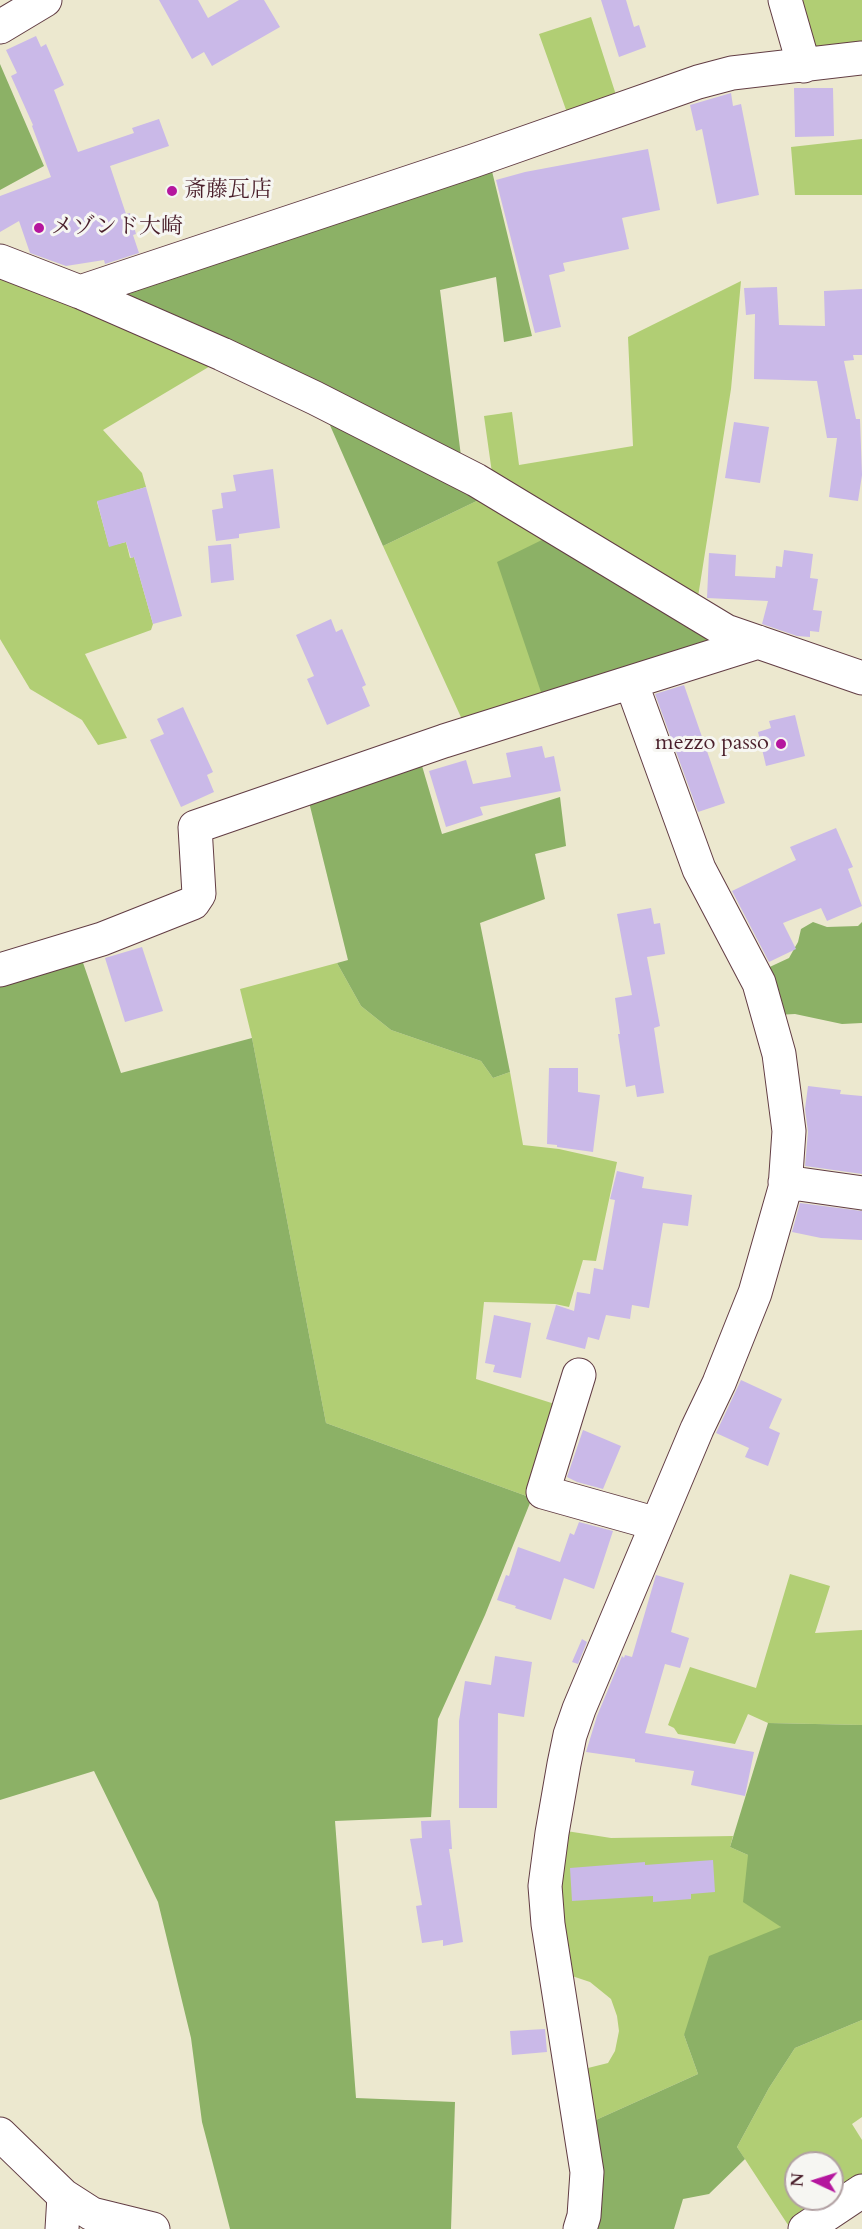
<!DOCTYPE html>
<html>
<head>
<meta charset="utf-8">
<style>
  body { margin:0 }
  #map { position:relative; width:862px; height:2229px; overflow:hidden; background:#ece8cf; font-family:Cardo,serif }
  canvas { display:block }
  .north { position:absolute; left:784px; top:2151px; width:60px; height:60px; box-sizing:border-box; background:#f6f6f2; border:2px solid #b1a0a2; border-radius:50%; rotate:274deg; font-size:16px; font-weight:700; line-height:24px; text-align:center; color:#4a1f2b }
  .north::after { content:''; display:block; margin:auto; width:21px; height:27px; background:#b5179e; clip-path:polygon(50% 0,100% 100%,50% 72%,0 100%) }
</style>
</head>
<body>
<div id="map">
<canvas width="862" height="2229"></canvas>
<div class="north">N</div>
</div>
<script>
const ctx = document.querySelector('canvas').getContext('2d');
ctx.lineJoin = 'round';
function paint(path, color) {
  ctx.fillStyle = color;
  ctx.fill(path, 'evenodd');
}
function shape(rows) {
  const path = new Path2D();
  for (const r of rows) {
    path.moveTo(r[0], r[1]);
    for (let i = 2; i < r.length; i += 2) path.lineTo(r[i], r[i + 1]);
  }
  return path;
}
function stroke(path, color, width, dash) {
  ctx.strokeStyle = color;
  ctx.lineWidth = width;
  ctx.lineCap = dash ? 'butt' : 'round';
  ctx.setLineDash(dash || []);
  ctx.stroke(path);
}
function label(font, color, halo, rows, align = 'center') {
  ctx.font = font + ' Cardo,"Noto Serif JP",serif';
  ctx.lineWidth = 6;
  ctx.setLineDash([]);
  ctx.textBaseline = 'middle';
  ctx.strokeStyle = halo;
  ctx.fillStyle = color;
  for (const [text, x, y, turn = 0] of rows) {
    ctx.save();
    ctx.translate(x, y);
    ctx.rotate((+turn || 0) * Math.PI / 180);
    ctx.textAlign = isNaN(turn) ? turn : align;
    if (halo) ctx.strokeText(text, 0, 0);
    ctx.fillText(text, 0, 0);
    ctx.restore();
  }
}
paint(shape([
  [789,0,862,0,862,53,815,61],
  [591,17,616,95,570,121,539,34],
  [862,139,862,195,795,195,791,147],
  [0,271,217,362,103,430,142,473,146,487,97,502,109,546,126,542,130,558,134,557,153,624,151,630,85,654,127,738,98,745,82,720,30,689,0,639],
  [741,281,731,389,697,603,493,480,484,416,512,412,519,465,633,446,628,337],
  [485,497,550,536,544,701,465,726,383,546],
  [337,963,361,1006,391,1030,481,1061,493,1078,510,1072,523,1145,559,1149,617,1162,596,1261,583,1260,569,1307,555,1304,484,1302,476,1379,561,1406,532,1498,326,1423,252,1038,240,989],
  [790,1574,830,1586,815,1633,862,1630,862,1725,768,1723,748,1714,735,1744,678,1734,674,1728,668,1725,690,1667,756,1688],
  [560,1830,611,1838,733,1836,730,1847,748,1855,781,1927,684,2035,698,2074,587,2124,588,2068,608,2063,615,2051,619,2031,617,2016,611,1999,590,1982,563,1973],
  [862,2020,862,2117,852,2124,862,2140,862,2178,832,2199,832,2163,796,2163,796,2199,832,2199,790,2228,737,2147,769,2088,795,2048]
]), '#b1ce74');
paint(shape([
  [0,64,44,166,0,190],
  [490,163,532,336,504,342,496,277,440,290,462,464,107,293],
  [329,423,485,497,383,546],
  [550,536,708,637,709,644,544,701,497,562],
  [420,759,442,834,560,797,566,846,535,854,545,899,480,923,510,1072,493,1078,481,1061,391,1030,361,1006,337,963,348,960,307,794],
  [813,922,827,927,858,926,862,922,862,1023,842,1024,795,1014,776,1015,761,971,789,958,798,942,801,929],
  [80,954,121,1073,252,1038,326,1423,532,1498,485,1615,438,1719,431,1817,335,1821,356,2098,455,2102,451,2229,230,2229,202,2122,191,2038,158,1902,94,1771,0,1800,0,978],
  [768,1723,862,1725,862,2020,795,2048,769,2088,737,2147,745,2159,709,2194,683,2199,674,2229,587,2229,587,2124,698,2074,684,2035,709,1956,781,1927,743,1902,748,1855,730,1847]
]), '#8cb166');
paint(shape([
  [159,0,198,0,208,18,239,0,264,0,280,27,212,66,204,52,192,59],
  [601,0,626,0,634,27,639,25,646,47,619,57],
  [36,36,41,47,46,44,64,85,54,90,78,152,134,133,132,128,159,119,169,146,110,166,126,214,130,213,136,234,133,235,139,253,105,264,104,260,66,266,30,253,19,221,0,232,0,196,51,177,32,126,33,125,11,76,17,73,6,50],
  [794,88,833,88,834,136,795,137],
  [731,93,733,106,741,104,759,195,717,204,702,129,696,131,690,105],
  [648,149,660,210,622,218,629,249,563,263,565,271,549,275,561,327,535,333,496,180,525,172],
  [777,287,779,325,825,326,824,291,862,289,862,355,853,355,854,360,844,361,856,419,860,419,862,475,858,501,829,497,837,438,827,438,817,381,754,379,755,314,746,315,744,288],
  [734,422,769,427,760,483,725,478],
  [273,469,280,528,239,534,239,538,216,541,212,510,223,508,221,493,236,491,233,475],
  [146,487,182,616,153,624,134,557,131,558,126,542,109,547,97,501],
  [231,544,234,580,211,583,208,546],
  [784,550,813,554,810,578,818,579,813,610,822,611,819,632,810,631,810,637,797,636,762,624,768,601,707,598,709,553,736,555,735,576,775,578,776,566,782,567],
  [331,619,336,632,342,629,366,685,362,687,370,706,327,725,307,679,314,676,296,635],
  [684,685,725,803,698,812,655,694],
  [183,707,213,772,207,775,214,792,181,807,150,740,164,734,157,719],
  [795,715,805,756,766,766,758,732,771,728,769,721],
  [542,746,545,758,554,756,561,791,480,807,483,815,446,827,429,771,466,760,473,784,511,777,506,753],
  [836,828,853,867,848,869,862,906,827,921,821,908,783,923,796,949,769,962,732,891,796,860,790,847],
  [651,908,654,924,660,923,665,954,647,957,660,1026,654,1028,664,1093,637,1097,635,1085,626,1087,618,1034,620,1034,615,998,632,995,617,914],
  [142,947,163,1011,125,1022,105,958],
  [549,1068,578,1068,578,1092,600,1095,593,1152,557,1147,557,1145,547,1144],
  [808,1086,841,1090,840,1094,862,1096,862,1174,805,1166,808,1132,805,1109],
  [617,1171,644,1177,642,1188,692,1195,688,1226,663,1223,649,1308,632,1305,630,1319,606,1315,599,1340,588,1337,585,1349,546,1339,556,1305,574,1311,577,1292,590,1294,594,1268,603,1270,615,1200,610,1199],
  [800,1203,862,1211,862,1240,821,1238,792,1232],
  [494,1315,531,1323,521,1378,493,1372,495,1365,485,1363],
  [741,1380,782,1399,769,1428,780,1433,768,1466,745,1457,749,1448,716,1433],
  [583,1430,621,1446,603,1489,577,1482,567,1477],
  [579,1522,613,1531,594,1589,564,1578,551,1620,515,1608,516,1606,497,1600,506,1575,509,1576,518,1547,560,1562,570,1533,574,1535],
  [656,1575,684,1583,671,1632,689,1638,680,1668,665,1664,645,1733,754,1752,745,1796,691,1785,694,1771,635,1762,635,1759,586,1752,597,1716,622,1656,624,1658,625,1655,632,1657],
  [582,1639,587,1642,578,1664,572,1662],
  [495,1656,532,1662,524,1717,498,1713,497,1808,459,1808,459,1721,465,1681,491,1685],
  [450,1820,452,1849,449,1849,463,1942,443,1946,443,1940,422,1943,416,1906,422,1905,410,1839,422,1838,421,1821],
  [713,1860,715,1892,691,1894,691,1899,653,1902,653,1896,572,1901,570,1868,645,1862,645,1865],
  [545,2029,547,2052,512,2055,510,2031]
]), '#cab9e8');
const minor = shape([
  [785,0,804,66],
  [0,27,45,0],
  [0,261,80,292,222,354,315,398,476,480,726,631,862,678],
  [80,292,473,161,698,82,732,73,862,58],
  [0,970,102,939,193,903,199,894,195,827,444,741,758,642],
  [785,1182,862,1193],
  [579,1375,543,1492,657,1524],
  [0,2134,64,2196,92,2214,153,2229],
  [62,2229,64,2196],
  [580,2229,584,2216,587,2172,548,1924,545,1886,552,1833,564,1764,570,1735,579,1709,697,1429,719,1383,755,1293,785,1188,789,1131,779,1054,759,983,699,869,631,682],
  [805,2229,862,2191]
]);
stroke(minor, '#623d44', 35);
stroke(minor, '#fff', 33);
for (const [x, y, r, color] of [
  [172,191,6,"#b5179e"],
  [39,228,6,"#b5179e"],
  [781,744,6,"#b5179e"]
]) {
  const dot = new Path2D();
  dot.arc(x, y, r, 0, 2 * Math.PI);
  ctx.fillStyle = color;
  ctx.fill(dot);
  stroke(dot, '#f6f6f2', 2);
}
label('22px', '#4a1f2b', '#f6f6f2', [
  ["斎藤瓦店",184,191],
  ["メゾンド大崎",51,228],
  ["mezzo passo",769,744,"right"]
], 'left');
</script>
</body>
</html>
